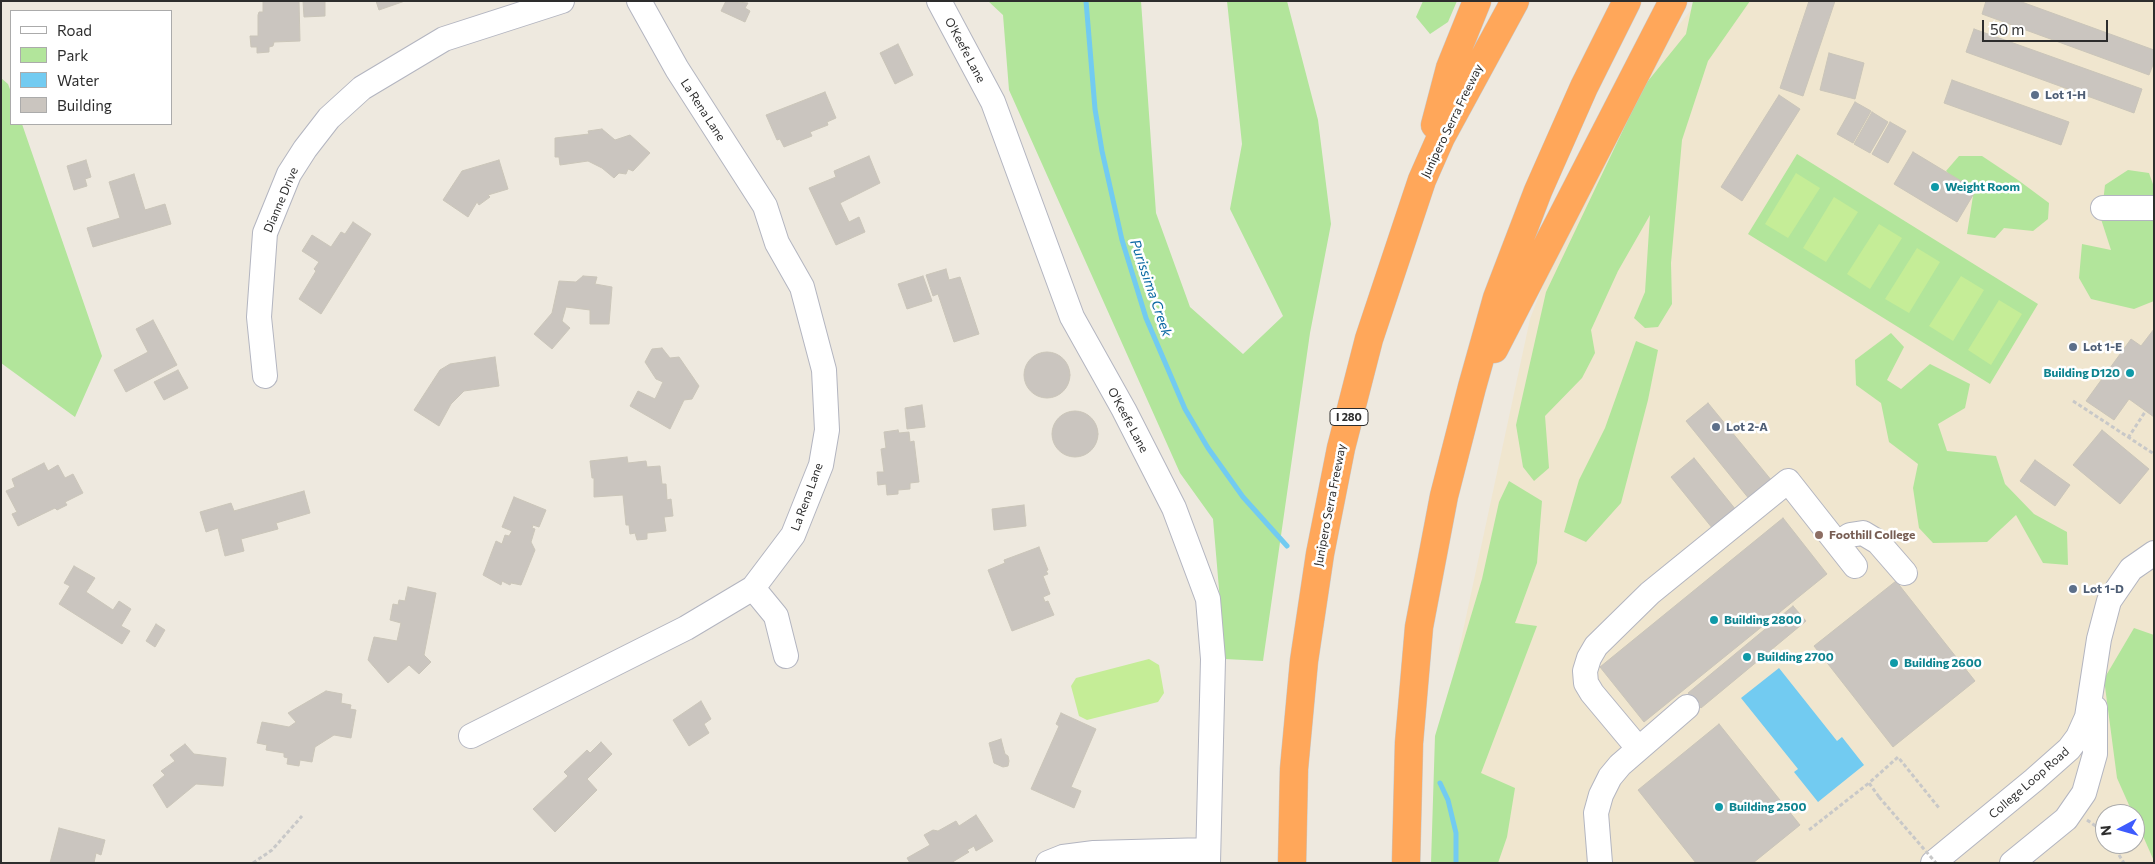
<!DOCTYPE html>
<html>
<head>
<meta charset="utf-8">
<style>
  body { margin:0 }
  #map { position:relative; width:2155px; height:864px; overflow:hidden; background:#eee9df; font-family:Commissioner,sans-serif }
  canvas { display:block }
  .frame { position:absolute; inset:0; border:2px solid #2d2d2d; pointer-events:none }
  .legend { position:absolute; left:10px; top:10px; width:162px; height:115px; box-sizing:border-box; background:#fff; border:1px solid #ababab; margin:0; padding:6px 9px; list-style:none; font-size:15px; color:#2d2d2d }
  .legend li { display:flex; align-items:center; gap:10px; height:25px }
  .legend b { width:25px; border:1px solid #ababab }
  .north { position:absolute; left:2095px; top:804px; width:50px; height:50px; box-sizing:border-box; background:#fff; border:1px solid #ababab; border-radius:50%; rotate:264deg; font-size:14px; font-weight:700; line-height:20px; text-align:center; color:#2d2d2d }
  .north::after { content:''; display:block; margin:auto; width:18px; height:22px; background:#3e5bfd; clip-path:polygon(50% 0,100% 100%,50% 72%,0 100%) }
  .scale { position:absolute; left:1982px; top:20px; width:126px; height:22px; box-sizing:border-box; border:2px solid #2d2d2d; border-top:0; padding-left:6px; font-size:15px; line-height:18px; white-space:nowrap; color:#2d2d2d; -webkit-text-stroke:4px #fff; paint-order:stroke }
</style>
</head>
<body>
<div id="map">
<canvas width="2155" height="864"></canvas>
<div class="frame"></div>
<ul class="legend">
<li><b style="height:6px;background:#fff"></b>Road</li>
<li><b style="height:14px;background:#b2e59b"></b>Park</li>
<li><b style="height:14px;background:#72cbf1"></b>Water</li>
<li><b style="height:14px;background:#cac5bf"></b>Building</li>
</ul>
<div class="north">N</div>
<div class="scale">50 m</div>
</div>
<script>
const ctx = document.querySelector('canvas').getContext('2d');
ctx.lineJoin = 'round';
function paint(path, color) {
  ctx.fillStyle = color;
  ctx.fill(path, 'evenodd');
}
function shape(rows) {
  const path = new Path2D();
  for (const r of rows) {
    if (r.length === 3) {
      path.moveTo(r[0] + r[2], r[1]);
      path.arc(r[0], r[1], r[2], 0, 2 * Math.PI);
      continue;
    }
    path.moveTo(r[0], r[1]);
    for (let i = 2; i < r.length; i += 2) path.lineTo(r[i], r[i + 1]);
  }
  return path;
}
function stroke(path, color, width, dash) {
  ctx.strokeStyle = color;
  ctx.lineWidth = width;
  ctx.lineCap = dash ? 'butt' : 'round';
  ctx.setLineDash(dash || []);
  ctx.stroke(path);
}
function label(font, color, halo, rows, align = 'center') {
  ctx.font = font + ' Commissioner,sans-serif';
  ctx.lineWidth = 5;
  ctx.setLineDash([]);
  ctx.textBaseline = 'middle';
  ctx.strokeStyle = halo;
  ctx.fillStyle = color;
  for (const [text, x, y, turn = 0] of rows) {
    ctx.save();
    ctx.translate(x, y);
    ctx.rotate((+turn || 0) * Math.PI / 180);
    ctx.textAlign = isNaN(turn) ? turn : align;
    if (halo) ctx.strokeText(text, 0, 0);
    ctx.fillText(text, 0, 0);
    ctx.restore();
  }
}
paint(shape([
  [1698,1,2154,1,2154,863,1439,863,1437,752,1530,319,1609,113],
  [2105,814,2135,814,2135,844,2105,844]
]), '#f0e6cf');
paint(shape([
  [988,1,1141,1,1156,213,1190,307,1243,354,1283,316,1230,209,1242,144,1227,1,1287,1,1318,120,1331,224,1310,333,1263,661,1225,659,1213,519,1180,473,1009,90,1003,15],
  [1423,1,1457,1,1448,22,1430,34,1416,17],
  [1693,1,1750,1,1708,61,1682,140,1671,263,1672,304,1658,327,1645,328,1634,318,1645,292,1650,215,1618,271,1591,330,1595,353,1582,378,1545,416,1549,468,1534,481,1523,467,1516,425,1546,292,1644,86,1686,34],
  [1,78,8,84,11,92,11,124,22,124,102,356,75,417,1,363],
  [1797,154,2038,304,1990,384,1748,234],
  [1959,156,1982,156,2018,180,2049,203,2048,219,2033,231,2004,228,1995,238,1967,234,1973,196,1946,171],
  [2128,170,2149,173,2154,187,2154,301,2134,309,2091,299,2079,278,2082,244,2111,250,2101,219,2105,185],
  [1891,333,1904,347,1887,380,1901,389,1930,364,1970,384,1965,408,1938,424,1947,451,1996,456,2005,484,2034,514,2067,532,2068,565,2043,563,2016,515,1987,542,1933,543,1919,528,1913,488,1918,464,1889,442,1881,403,1856,385,1855,360],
  [1636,341,1658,350,1648,400,1621,503,1586,542,1564,532,1579,480,1605,428],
  [1509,481,1542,501,1537,563,1515,623,1537,626,1481,773,1515,788,1507,837,1498,863,1431,863,1435,736,1482,579,1499,502],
  [2134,628,2154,635,2154,861,2135,818,2135,814,2133,814,2117,778,2104,679]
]), '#b2e59b');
paint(shape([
  [1796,173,1820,188,1788,238,1765,224],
  [1834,197,1858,212,1826,262,1803,248],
  [1879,224,1902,238,1870,289,1847,274],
  [1917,248,1940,262,1909,313,1885,299],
  [1961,276,1984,290,1953,341,1929,326],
  [1999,300,2022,314,1991,365,1968,350],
  [1149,659,1159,665,1164,693,1158,702,1087,720,1079,716,1071,686,1076,678]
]), '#c5ed97');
paint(shape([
  [1779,668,1837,741,1842,737,1864,765,1818,802,1794,772,1798,769,1741,698]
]), '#72cbf1');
stroke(shape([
  [1086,1,1095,109,1102,151,1122,240,1146,318,1185,409,1208,448,1243,497,1287,546],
  [1440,783,1448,800,1456,833,1456,863]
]), '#72cbf1', 5);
const building = shape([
  [263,1,299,1,300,41,274,42,273,46,269,47,269,52,257,53,257,47,251,47,250,36,258,36,258,15,259,12,263,12,263,1],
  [303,1,325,1,325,16,304,17,303,1],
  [376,1,405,1,379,10,376,1],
  [726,1,748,3,745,8,750,11,745,22,721,11,726,1],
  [1809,1,1835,1,1803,96,1780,88,1809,1],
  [1986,1,2019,1,2154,50,2154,62,2149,75,1982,14,1986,1],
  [1974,29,2142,89,2134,113,1966,52,1974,29],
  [898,44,913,75,895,84,880,53,898,44],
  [1829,53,1864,63,1855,99,1820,90,1829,53],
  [1952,80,2069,122,2061,145,1944,103,1952,80],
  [825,92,836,118,827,122,828,125,810,132,812,136,784,147,780,139,777,140,766,115,825,92],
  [1779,95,1800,109,1742,201,1721,187,1779,95],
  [1855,102,1871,111,1853,143,1837,134,1855,102],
  [1872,112,1888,122,1870,153,1854,144,1872,112],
  [1890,122,1906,131,1888,163,1872,154,1890,122],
  [602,129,615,140,630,135,650,153,633,171,628,169,626,174,619,173,614,178,602,168,588,161,560,165,559,157,555,157,555,138,589,134,588,131,602,129],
  [1913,152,1976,190,1957,222,1894,184,1913,152],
  [869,156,880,183,840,203,849,222,859,217,865,232,836,245,809,188,836,177,834,171,869,156],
  [86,160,91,177,85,179,87,186,74,190,67,166,86,160],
  [499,160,508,189,488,195,490,197,479,205,477,202,468,217,443,200,462,171,499,160],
  [134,174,145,210,165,204,171,224,93,247,87,228,120,218,109,182,134,174],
  [353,222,371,234,321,314,299,299,316,271,314,269,319,262,302,251,312,235,331,247,341,232,345,234,353,222],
  [946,269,949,280,960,277,979,334,954,342,938,294,933,296,926,275,946,269],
  [583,276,597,277,595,284,612,287,609,324,590,324,590,310,566,307,562,321,570,328,552,349,534,334,552,313,559,281,576,282,583,276],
  [923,276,932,301,907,309,898,284,923,276],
  [153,320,177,365,126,392,114,370,148,352,136,329,153,320],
  [2154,329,2154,417,2129,399,2114,420,2086,401,2131,339,2141,346,2154,329],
  [662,348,670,358,679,357,699,386,692,399,684,400,670,429,630,406,638,391,655,399,663,382,656,379,645,362,652,349,662,348],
  [1047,375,23],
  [495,357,499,386,464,391,451,404,439,426,414,410,440,370,450,364,495,357],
  [178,370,188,388,164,400,154,382,178,370],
  [1708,403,1772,481,1750,500,1686,421,1708,403],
  [922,405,925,427,907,429,905,408,922,405],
  [1075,434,23],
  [898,430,899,433,909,432,910,442,914,441,919,482,910,483,910,489,898,490,898,494,887,495,886,484,878,485,877,472,884,472,881,449,886,448,884,432,898,430],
  [2102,430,2149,469,2120,504,2073,465,2102,430],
  [627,457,628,463,646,461,647,467,660,466,662,484,666,484,667,500,671,499,673,516,664,517,666,531,647,533,647,539,637,540,635,533,630,534,629,525,626,525,623,495,594,497,594,478,592,478,590,461,627,457],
  [1694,458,1736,510,1713,529,1671,477,1694,458],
  [2035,460,2070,485,2055,506,2020,481,2035,460],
  [44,463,48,471,58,465,65,478,73,474,83,493,65,502,67,505,57,510,55,508,18,526,12,514,17,512,6,491,15,487,12,479,44,463],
  [304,491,310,513,276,523,278,529,241,539,244,551,225,556,218,528,206,532,200,512,231,503,234,511,304,491],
  [514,497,546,510,539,527,533,525,532,528,535,529,531,542,535,550,521,585,511,583,510,585,502,581,501,585,483,575,496,541,502,544,505,535,509,536,512,531,502,527,514,497],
  [1024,505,1026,526,994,530,992,509,1024,505],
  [1783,518,1827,574,1644,722,1600,667,1783,518],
  [1039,547,1048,570,1046,571,1048,574,1043,576,1050,594,1043,597,1045,602,1048,601,1054,615,1012,631,988,570,1005,563,1004,560,1039,547],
  [74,566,95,578,86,592,113,610,119,601,131,609,121,626,130,631,122,644,59,604,70,586,64,583,74,566],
  [1896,581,1975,681,1893,747,1814,646,1896,581],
  [408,587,436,593,424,655,431,662,419,674,409,665,388,683,368,660,374,637,397,641,401,623,390,620,393,604,398,605,399,600,405,601,408,587],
  [1793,606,1806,621,1701,708,1688,693,1793,606],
  [156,624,165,630,155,647,146,641,156,624],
  [326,691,342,694,341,703,351,705,350,709,356,710,351,738,334,735,315,747,312,762,300,760,299,766,287,764,288,758,284,757,284,753,266,750,267,745,257,743,262,722,289,727,296,722,288,713,326,691],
  [701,701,711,719,704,724,709,733,689,746,673,720,701,701],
  [1061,713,1096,729,1071,787,1081,791,1074,808,1031,789,1059,726,1056,724,1061,713],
  [1719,724,1800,825,1753,863,1696,863,1638,790,1719,724],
  [1001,739,1005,754,1008,756,1009,761,1008,766,1003,767,994,763,989,743,1001,739],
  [601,742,612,754,587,779,597,790,555,832,533,809,568,776,564,772,587,750,590,753,601,742],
  [185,744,194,754,226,758,223,786,196,784,167,808,153,785,165,775,161,771,175,761,170,755,185,744],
  [976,815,993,841,976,851,974,846,967,850,969,852,951,863,910,863,907,858,930,845,924,835,933,830,938,831,956,821,959,826,976,815],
  [59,828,105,840,101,855,96,853,94,863,50,863,59,828]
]);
paint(building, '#cac5bf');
stroke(building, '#cac5b9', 1);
const minor = shape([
  [939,1,993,102,1072,317,1124,410,1174,508,1208,599,1213,659,1208,863],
  [2103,208,2154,208],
  [265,376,259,317,265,233,289,174,305,149,329,118,362,88,444,39,562,1],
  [1838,543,1850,535,1863,533,1878,542,1905,573],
  [753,588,776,616,786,656],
  [471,736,686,628,753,588,793,535,821,465,827,430,824,370,802,287,777,243,765,206,677,69,639,1],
  [1638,748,1592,693,1586,683,1585,671,1589,658,1596,646,1650,593,1788,481,1855,566],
  [1048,863,1063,857,1094,853,1207,850],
  [1600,863,1596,813,1601,795,1610,777,1620,765,1687,707],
  [1933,863,2034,780,2069,749,2078,737,2087,717,2099,639,2109,601,2131,569,2154,553],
  [2012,863,2066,819,2084,793,2095,754,2095,708]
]);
const highway = shape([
  [1435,125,1450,68,1477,1],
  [1494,349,1673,1],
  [1292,863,1294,769,1304,661,1320,554,1341,448,1369,339,1422,180,1441,137,1515,1],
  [1406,863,1409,743,1419,627,1444,496,1472,387,1497,298,1538,191,1584,87,1627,1]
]);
stroke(minor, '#b3b5c0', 26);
stroke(highway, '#c8c8c8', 29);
stroke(shape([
  [2073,401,2154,454],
  [2128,438,2145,412],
  [1879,797,1869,783,1898,757,1939,808],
  [2087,820,2100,829,2105,835],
  [1809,830,1869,783],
  [2112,844,2124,863],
  [253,863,272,850,302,816]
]), '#c8c8c8', 3, [4, 2.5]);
stroke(minor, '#fff', 24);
stroke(highway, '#ffa75a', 28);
stroke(shape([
  [1879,797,1936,863]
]), '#c8c8c8', 3, [4, 2.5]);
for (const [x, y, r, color] of [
  [2035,95,5,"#5c6f8a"],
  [1935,187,5,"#0f9aa8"],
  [2073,347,5,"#5c6f8a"],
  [2130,373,5,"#0f9aa8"],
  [1716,427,5,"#5c6f8a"],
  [1819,535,5,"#8d6e63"],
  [2073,589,5,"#5c6f8a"],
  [1714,620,5,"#0f9aa8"],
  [1747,657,5,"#0f9aa8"],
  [1894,663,5,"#0f9aa8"],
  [1719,807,5,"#0f9aa8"]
]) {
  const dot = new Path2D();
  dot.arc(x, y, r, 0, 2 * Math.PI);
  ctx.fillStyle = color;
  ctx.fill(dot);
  stroke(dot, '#fff', 2);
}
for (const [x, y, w] of [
  [1349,417,38]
]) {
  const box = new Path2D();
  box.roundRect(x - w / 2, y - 8.5, w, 17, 4);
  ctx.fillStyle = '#fff';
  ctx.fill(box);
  stroke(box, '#2d2d2d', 1);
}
label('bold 11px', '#2d2d2d', null, [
  ["I 280",1349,417]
]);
label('12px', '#2d2d2d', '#fff', [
  ["O'Keefe Lane",965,50,62],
  ["La Rena Lane",703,110,57],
  ["Junipero Serra Freeway",1452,121,-64],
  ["Dianne Drive",281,200,-67],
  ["O'Keefe Lane",1128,420,62],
  ["La Rena Lane",807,497,-70],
  ["Junipero Serra Freeway",1330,505,-79],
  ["College Loop Road",2029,783,-41]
]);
label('bold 12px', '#4e5e75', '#fff', [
  ["Lot 1-H",2045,95],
  ["Lot 1-E",2083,347],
  ["Lot 2-A",1726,427],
  ["Lot 1-D",2083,589]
], 'left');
label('bold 12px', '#0d838f', '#fff', [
  ["Weight Room",1945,187],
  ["Building D120",2120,373,"right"],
  ["Building 2800",1724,620],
  ["Building 2700",1757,657],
  ["Building 2600",1904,663],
  ["Building 2500",1729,807]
], 'left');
label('bold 12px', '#785e54', '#fff', [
  ["Foothill College",1829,535]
], 'left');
label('italic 14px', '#0b69a3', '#fff', [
  ["Purissima Creek",1151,288,71]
]);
</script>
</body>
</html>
